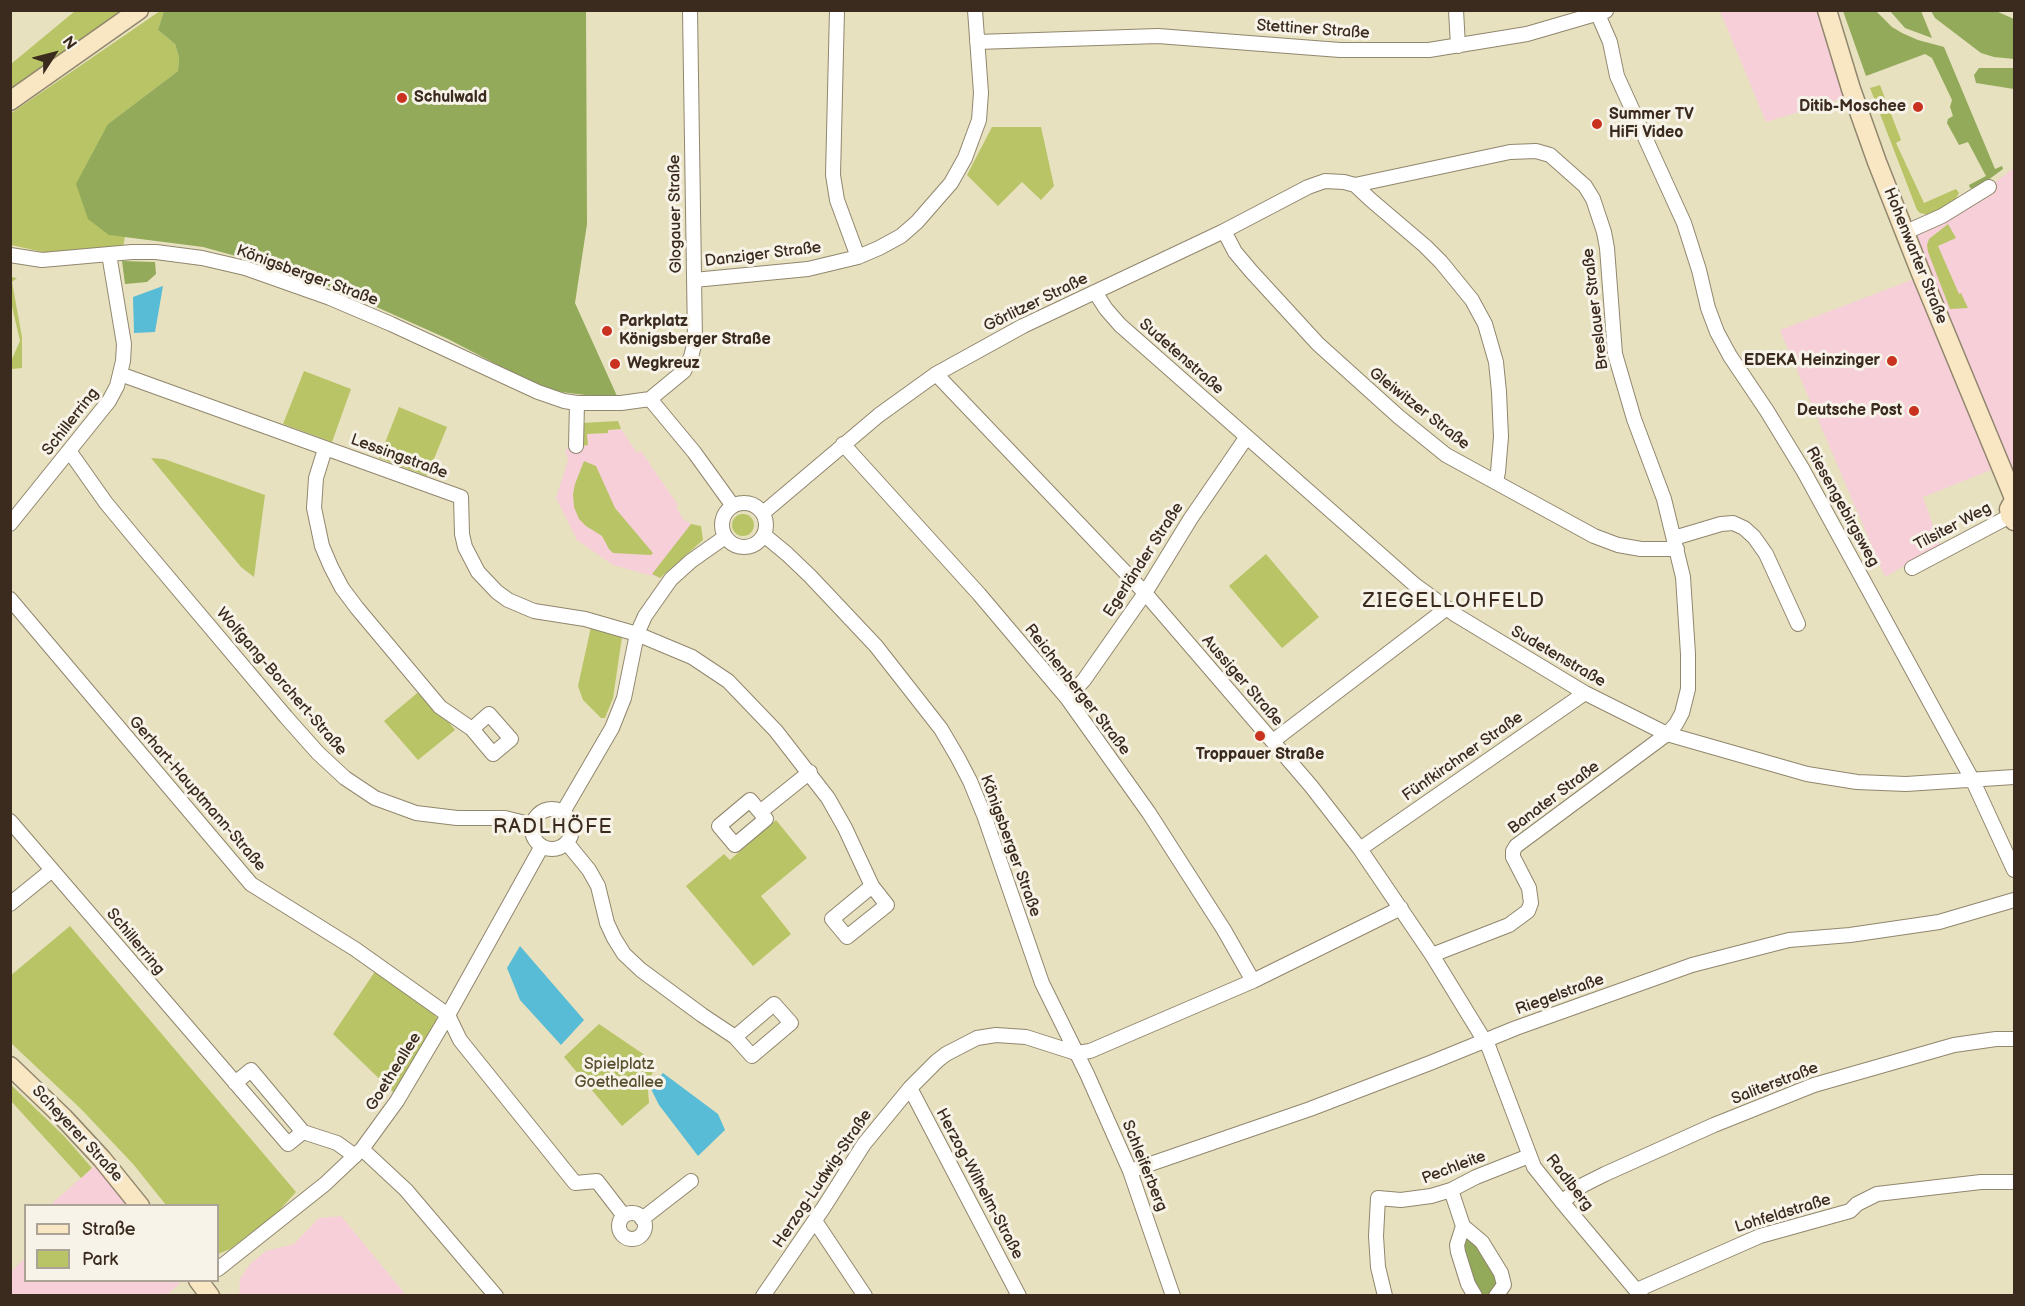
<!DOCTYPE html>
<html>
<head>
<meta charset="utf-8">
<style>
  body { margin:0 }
  #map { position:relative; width:2025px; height:1306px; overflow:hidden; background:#e7e1bf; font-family:"Balsamiq Sans",sans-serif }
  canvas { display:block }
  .frame { position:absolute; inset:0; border:12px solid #3b2a1e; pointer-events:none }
  .legend { position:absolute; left:24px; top:1204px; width:195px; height:78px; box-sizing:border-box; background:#f7f3e8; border:2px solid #aca397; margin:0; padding:8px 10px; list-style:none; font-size:18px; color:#3b2a1e }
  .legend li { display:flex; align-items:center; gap:12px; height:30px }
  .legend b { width:30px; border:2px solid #aca397 }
  .north { position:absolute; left:24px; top:24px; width:60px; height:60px; -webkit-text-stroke:4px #f7f3e8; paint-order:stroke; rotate:54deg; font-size:16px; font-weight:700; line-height:24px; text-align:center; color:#3b2a1e }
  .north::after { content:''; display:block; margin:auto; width:21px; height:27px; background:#3b2a1e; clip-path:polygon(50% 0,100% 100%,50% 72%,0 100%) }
</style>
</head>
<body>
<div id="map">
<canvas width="2025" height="1306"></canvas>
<div class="frame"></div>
<ul class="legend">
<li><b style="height:8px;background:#f9e7c3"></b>Straße</li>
<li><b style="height:16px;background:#b8c465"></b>Park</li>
</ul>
<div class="north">N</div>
</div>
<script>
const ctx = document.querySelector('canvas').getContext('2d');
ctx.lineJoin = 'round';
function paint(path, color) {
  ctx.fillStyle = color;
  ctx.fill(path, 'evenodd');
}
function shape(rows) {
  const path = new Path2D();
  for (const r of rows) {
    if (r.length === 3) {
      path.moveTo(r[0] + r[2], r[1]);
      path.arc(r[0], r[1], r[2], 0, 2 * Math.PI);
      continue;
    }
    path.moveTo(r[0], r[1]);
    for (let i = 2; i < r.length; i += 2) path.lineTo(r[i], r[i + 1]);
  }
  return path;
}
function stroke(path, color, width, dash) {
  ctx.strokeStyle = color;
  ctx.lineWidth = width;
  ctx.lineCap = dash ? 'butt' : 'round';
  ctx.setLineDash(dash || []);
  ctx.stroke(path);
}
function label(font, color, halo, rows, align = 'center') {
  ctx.font = font + ' "Balsamiq Sans",sans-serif';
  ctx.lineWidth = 6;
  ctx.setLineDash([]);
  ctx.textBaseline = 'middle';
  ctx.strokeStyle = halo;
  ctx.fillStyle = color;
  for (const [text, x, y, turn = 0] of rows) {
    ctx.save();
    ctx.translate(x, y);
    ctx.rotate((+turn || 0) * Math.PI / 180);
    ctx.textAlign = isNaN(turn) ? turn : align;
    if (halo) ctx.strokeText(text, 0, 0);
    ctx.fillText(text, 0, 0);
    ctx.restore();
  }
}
paint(shape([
  [1720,11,1827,11,1854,95,1766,122],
  [2014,168,2014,498,2001,466,1923,497,1940,545,1885,577,1780,330,1922,276,1906,232,1989,187],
  [621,429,637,453,641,451,678,505,676,507,683,519,691,524,696,531,660,578,613,565,577,540,556,498,568,460,565,449,587,445,587,434,607,433,607,430],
  [97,1164,128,1205,49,1206],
  [341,1216,406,1295,239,1295,240,1279,250,1264,266,1251,294,1244,319,1218],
  [25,1258,26,1280,182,1281,167,1295,11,1296,11,1272]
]), '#f6cfd9');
paint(shape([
  [75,11,123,11,11,91,11,64],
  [160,11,164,11,158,30,175,44,179,57,178,71,108,124,109,235,125,236,123,248,52,254,11,245,10,132,13,128,11,130,10,114],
  [1880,85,1901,140,1896,143,1924,203,1956,189,1959,193,1955,200,1929,215,1920,213,1917,210,1870,88],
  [992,127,1041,127,1054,186,1041,200,1022,182,998,206,967,175],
  [1948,224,1956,238,1938,246,1959,294,1961,293,1968,308,1950,309,1928,252,1927,245,1929,239],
  [11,277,17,278,12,282,22,337,22,368,11,369,11,361,20,341,11,302],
  [304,371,351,389,332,442,283,424],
  [399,407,447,427,427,476,379,458],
  [618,421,621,429,608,430,608,433,587,434,588,445,582,446,581,423],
  [151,458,164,459,265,495,254,577,241,567],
  [584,461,596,466,615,508,653,553,651,555,613,553,609,549,602,536,586,526,579,519,574,507,573,494,575,484],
  [743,525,11],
  [691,524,701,526,703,540,660,578,652,574],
  [1266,554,1319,617,1282,648,1229,586],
  [591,627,622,637,613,698,605,718,601,718,583,700,578,686],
  [422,689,455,730,418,760,384,721],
  [776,820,807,858,761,896,791,934,753,966,686,886,724,854,730,860],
  [70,926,296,1192,276,1214,230,1249,218,1254,218,1206,166,1205,133,1164,81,1109,11,1043,10,976],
  [376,970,433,1012,438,1020,396,1095,333,1034],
  [599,1024,655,1062,648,1090,649,1103,622,1126,564,1057],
  [10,1084,64,1136,92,1168,81,1178,11,1101]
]), '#b8c465');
paint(shape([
  [164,11,586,11,587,224,575,303,617,396,593,396,554,391,517,375,448,339,334,288,243,258,203,247,109,235,88,219,76,184,108,124,178,71,179,57,175,44,158,30],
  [1843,11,1876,11,1892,27,1902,33,1918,40,1944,47,1995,169,2002,166,2003,169,1976,189,1970,188,1969,185,1986,176,1968,142,1959,145,1947,123,1948,119,1953,116,1950,107,1952,100,1932,58,1925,54,1866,76],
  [1890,11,1921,11,1932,38,1905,28],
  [1931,11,1996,11,2014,19,2014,59,1994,57,1981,53,1935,18],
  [1979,68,2014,68,2014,89,1976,83,1974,75],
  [122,261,155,262,156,274,147,282,125,284],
  [1463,1226,1501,1273,1496,1295,1475,1295,1459,1237]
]), '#92aa5a');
paint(shape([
  [163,286,155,332,134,333,133,297],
  [520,946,584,1020,561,1045,520,1000,507,968],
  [663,1073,718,1114,725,1130,698,1156,659,1105,650,1087]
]), '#58bcd6');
const street = shape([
  [837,10,833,175,837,200,858,257],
  [1456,10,1458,46],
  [1596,10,1610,42,1617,76,1684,223,1699,270,1708,308,1717,332,1730,356,1767,411,1803,470,1973,781,2014,870],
  [977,42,1158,36,1340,50,1429,50,1527,34,1606,11],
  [1355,185,1371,200,1425,246,1441,262,1472,300,1485,324,1496,362,1499,392,1501,437,1498,472,1496,482],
  [1224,231,1235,252,1251,271,1318,344,1399,417,1446,455,1594,536,1618,545,1641,549,1677,549],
  [1906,232,1942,216,1989,187],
  [10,255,42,260,132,252,156,252,202,258,245,268,330,298,391,324,538,392,564,401,577,403,621,403,650,399,684,371,691,357,695,341,690,10],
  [694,280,808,269,858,257,879,248,901,236,917,222,951,183,965,158,979,120,981,93,975,10],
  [1095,292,1106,309,1120,325,1415,585,1456,615,1585,693,1667,734,1807,774,1857,782,1906,784,2014,777],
  [120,374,461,497,462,534,465,547,478,572,497,592,508,600,534,611,585,619,637,634,692,657,728,681,776,731,828,798,845,828,872,886,887,905,847,937,832,919,872,886],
  [936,374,1145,593,1311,786,1360,849,1432,955,1489,1048,1534,1167,1562,1202,1641,1296],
  [650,399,694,452,733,506],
  [843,444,979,594,1067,698,1149,813,1224,930,1253,981],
  [576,446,577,403],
  [325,449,316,478,314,508,322,546,331,567,342,588,357,608,440,707,472,729,493,754,511,739,489,714,472,729],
  [70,452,106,503,135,538,286,717,318,753,345,778,375,798,416,813,457,818,505,818,533,825],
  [744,525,22],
  [763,513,879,415,936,374,1023,326,1224,231,1308,187,1325,181,1344,182,1355,185,1510,152,1536,151,1550,155,1585,186,1593,199,1604,232,1607,248,1615,354,1634,419,1664,499,1683,577,1688,654,1688,689,1682,713,1676,724,1667,734,1516,846,1513,851,1513,857,1529,888,1531,903,1528,911,1509,925,1432,955],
  [10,524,109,401,117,386,123,361,124,344,109,254],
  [764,535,787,554,810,576,876,646,941,729,958,758,970,781,984,815,1042,983,1087,1074,1130,1171,1173,1296],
  [1674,538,1721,524,1733,523,1744,528,1754,537,1766,554,1798,624],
  [1912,568,2010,516],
  [10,599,251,884,355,949,448,1015,460,1040,575,1183,597,1181,624,1216],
  [1067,698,1084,680,1145,593,1191,518,1246,438],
  [1273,741,1447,608],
  [750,800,766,819,735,845,719,826,750,800],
  [552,829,20],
  [563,812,612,728,624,698,637,634,645,616,671,579,691,561,725,537],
  [760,812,810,772],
  [10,821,288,1144,303,1132],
  [567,843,589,870,598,886,607,923,614,938,624,954,641,970,702,1015,735,1037,752,1056,791,1023,774,1004,735,1037],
  [1360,849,1585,693],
  [10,904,52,870],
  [235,1083,251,1070,303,1132,337,1143,355,1156],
  [910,1088,1019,1296],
  [362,1149,406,1190,496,1296],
  [1130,1171,1310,1109,1430,1063,1516,1028,1692,965,1789,940,1850,935,1939,922,2014,900],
  [1451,1190,1463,1226,1482,1242,1501,1273,1504,1285,1496,1296],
  [1562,1202,1583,1185,1605,1174,1714,1125,1814,1085,1954,1045,1996,1039,2014,1039],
  [632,1226,13],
  [642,1219,691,1181],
  [815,1221,865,1296],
  [1463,1226,1457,1245,1458,1252,1468,1284,1475,1296],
  [218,1269,325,1184,362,1149,397,1101,448,1015,542,846],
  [1637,1290,1760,1236,1850,1211,1857,1204,1877,1194,1981,1182,2014,1182],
  [763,1296,824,1207,864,1144,910,1088,937,1061,946,1054,977,1038,996,1035,1026,1037,1076,1053,1090,1051,1253,981,1401,908],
  [1385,1296,1378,1267,1376,1236,1378,1198,1401,1200,1431,1196,1451,1190,1476,1177,1529,1156]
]);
const secondary = shape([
  [1827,10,1851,89,1877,162,1922,276,2014,498],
  [10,101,139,10],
  [2014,500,2009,509,2010,516,2014,521],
  [10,1066,64,1118,102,1159,140,1206],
  [198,1280,210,1296]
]);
stroke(street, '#91866e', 16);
stroke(secondary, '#91866e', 21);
stroke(street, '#fff', 14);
stroke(secondary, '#f9e7c3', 18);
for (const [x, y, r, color] of [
  [402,98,6,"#c8321e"],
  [1918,107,6,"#c8321e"],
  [1597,124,6,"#c8321e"],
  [607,331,6,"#c8321e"],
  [1892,361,6,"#c8321e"],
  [615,364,6,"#c8321e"],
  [1914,411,6,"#c8321e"],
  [1260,736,6,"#c8321e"]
]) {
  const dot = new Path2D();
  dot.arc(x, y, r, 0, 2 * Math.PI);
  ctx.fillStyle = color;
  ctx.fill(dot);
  stroke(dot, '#f7f3e8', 2);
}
label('16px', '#3b2a1e', '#f7f3e8', [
  ["Stettiner Straße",1313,30,4],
  ["Glogauer Straße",676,214,-91],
  ["Danziger Straße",763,255,-7],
  ["Hohenwarter Straße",1915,256,68],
  ["Königsberger Straße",307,276,20],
  ["Görlitzer Straße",1036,303,-26],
  ["Breslauer Straße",1596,309,-97],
  ["Sudetenstraße",1181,357,41],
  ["Gleiwitzer Straße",1419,409,38],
  ["Schillerring",71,422,-52],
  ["Lessingstraße",399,457,20],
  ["Riesengebirgsweg",1842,507,61],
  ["Tilsiter Weg",1953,527,-28],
  ["Egerländer Straße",1144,560,-57],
  ["Sudetenstraße",1558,657,30],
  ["Aussiger Straße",1242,681,49],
  ["Wolfgang-Borchert-Straße",281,682,49],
  ["Reichenberger Straße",1077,690,52],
  ["Fünfkirchner Straße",1463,757,-35],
  ["Gerhart-Hauptmann-Straße",197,794,49],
  ["Banater Straße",1554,798,-37],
  ["Königsberger Straße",1010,846,70],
  ["Schillerring",135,942,50],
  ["Riegelstraße",1560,995,-20],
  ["Goetheallee",394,1072,-58],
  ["Saliterstraße",1775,1084,-21],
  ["Scheyerer Straße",77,1134,47],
  ["Schleiferberg",1144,1166,68],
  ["Pechleite",1454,1168,-21],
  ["Herzog-Ludwig-Straße",823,1179,-56],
  ["Radlberg",1569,1183,52],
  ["Herzog-Wilhelm-Straße",979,1184,62],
  ["Lohfeldstraße",1783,1214,-17]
]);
label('bold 16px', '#3b2a1e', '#f7f3e8', [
  ["Schulwald",414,98],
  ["Ditib-Moschee",1906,107,"right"],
  ["Summer TV",1609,115],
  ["HiFi Video",1609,133],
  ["Parkplatz",619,322],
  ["Königsberger Straße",619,340],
  ["EDEKA Heinzinger",1880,361,"right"],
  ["Wegkreuz",627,364],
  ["Deutsche Post",1902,411,"right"],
  ["Troppauer Straße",1260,755,"center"]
], 'left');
label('16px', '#5a5030', '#f7f3e8', [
  ["Spielplatz",619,1065],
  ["Goetheallee",619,1083]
]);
ctx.letterSpacing = '1.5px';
label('20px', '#3b2a1e', '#f7f3e8', [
  ["ZIEGELLOHFELD",1454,602],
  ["RADLHÖFE",553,828]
]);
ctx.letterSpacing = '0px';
</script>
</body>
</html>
